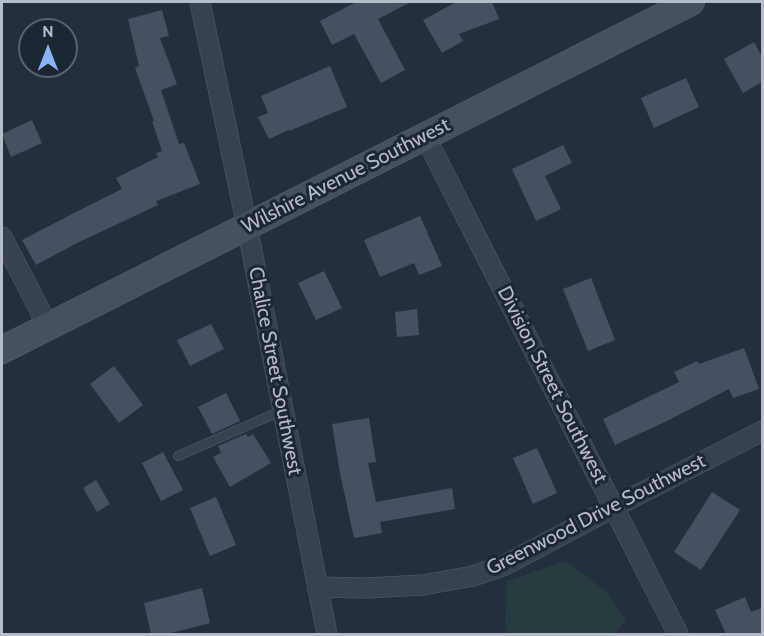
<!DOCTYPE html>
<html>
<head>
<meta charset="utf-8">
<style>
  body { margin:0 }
  #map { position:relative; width:764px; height:636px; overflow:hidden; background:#242f3e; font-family:Cabin,sans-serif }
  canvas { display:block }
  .frame { position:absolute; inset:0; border:3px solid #b4bcc9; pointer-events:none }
  .north { position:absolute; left:18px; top:18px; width:60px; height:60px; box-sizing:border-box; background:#1d2633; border:2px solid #59626f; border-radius:50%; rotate:0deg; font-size:16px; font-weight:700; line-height:24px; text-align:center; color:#b4bcc9 }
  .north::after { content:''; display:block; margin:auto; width:21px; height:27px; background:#8ab4f8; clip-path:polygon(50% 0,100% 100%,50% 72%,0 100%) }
</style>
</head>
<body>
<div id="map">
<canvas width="764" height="636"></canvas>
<div class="frame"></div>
<div class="north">N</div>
</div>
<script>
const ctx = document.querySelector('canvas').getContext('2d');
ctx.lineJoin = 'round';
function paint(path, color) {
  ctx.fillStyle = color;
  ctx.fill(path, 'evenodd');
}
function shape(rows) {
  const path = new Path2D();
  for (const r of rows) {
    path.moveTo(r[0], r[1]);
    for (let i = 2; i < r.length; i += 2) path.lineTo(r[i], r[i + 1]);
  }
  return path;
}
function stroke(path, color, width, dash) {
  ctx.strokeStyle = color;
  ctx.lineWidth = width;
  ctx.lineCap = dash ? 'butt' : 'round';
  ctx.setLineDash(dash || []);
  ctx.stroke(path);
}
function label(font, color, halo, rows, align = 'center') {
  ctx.font = font + ' Cabin,sans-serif';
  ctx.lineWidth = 6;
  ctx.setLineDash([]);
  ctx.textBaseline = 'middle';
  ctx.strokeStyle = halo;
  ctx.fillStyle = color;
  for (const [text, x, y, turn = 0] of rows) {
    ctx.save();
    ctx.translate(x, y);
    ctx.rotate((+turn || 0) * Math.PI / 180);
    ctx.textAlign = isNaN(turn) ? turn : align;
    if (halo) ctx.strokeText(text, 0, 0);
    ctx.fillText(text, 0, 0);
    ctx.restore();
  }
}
paint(shape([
  [566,561,607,592,626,620,614,634,507,634,505,623,507,581]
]), '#263c3f');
paint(shape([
  [356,2,411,2,378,19,405,70,381,83,354,34,332,45,320,21],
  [456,2,492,2,499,19,459,34,463,41,442,53,423,20],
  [162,10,169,36,160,38,177,84,161,90,179,144,184,143,200,184,156,201,158,205,77,243,36,265,22,240,76,212,122,189,116,178,158,157,156,153,162,151,152,121,154,121,135,68,139,66,128,19],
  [754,42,762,57,762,82,743,93,724,59],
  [330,66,347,107,289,131,289,130,269,139,258,117,268,113,261,96],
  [686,78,699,107,654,128,641,98],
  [32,120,42,143,11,157,2,134],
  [563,145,572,163,545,176,561,209,536,221,512,169],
  [420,216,442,266,419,275,414,263,380,277,364,240],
  [324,271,342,308,316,320,298,283],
  [591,278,615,340,588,351,563,289],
  [417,309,419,335,397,337,395,312],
  [211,324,224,349,190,366,177,340],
  [744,348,759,389,733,398,729,389,669,420,615,445,603,419,679,382,674,372,697,361,699,364],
  [114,366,143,405,119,423,90,384],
  [226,393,240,421,212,434,198,407],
  [369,418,376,462,368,463,376,502,452,488,455,509,380,522,382,533,354,538,340,473,332,424],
  [246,434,248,437,253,434,271,463,230,487,213,457,221,453,218,446],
  [537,448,557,493,533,504,513,458],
  [163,452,183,490,161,501,142,463],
  [96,480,110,504,97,512,83,488],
  [712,492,740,510,701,570,674,552],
  [216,497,236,545,210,556,190,508],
  [202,588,210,623,167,634,151,634,144,603],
  [745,597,751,612,762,608,762,634,726,634,715,610]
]), '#455162');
const lane = shape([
  [178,456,283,410]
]);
const street = shape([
  [200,2,247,226,327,634],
  [425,136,678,634],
  [2,237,48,326],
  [317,587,366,588,423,585,473,576,505,565,614,507,762,431]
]);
const secondary = shape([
  [2,350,691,2]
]);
stroke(lane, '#565f6c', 10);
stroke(street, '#565f6c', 21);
stroke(secondary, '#565f6c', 28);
stroke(lane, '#38414e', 9);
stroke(street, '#38414e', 20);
stroke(secondary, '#465061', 27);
label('20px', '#b4bcc9', '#1d2633', [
  ["Wilshire Avenue Southwest",346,176,-27],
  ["Chalice Street Southwest",275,371,79],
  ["Division Street Southwest",552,385,63],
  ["Greenwood Drive Southwest",596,515,-27]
]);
</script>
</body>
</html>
